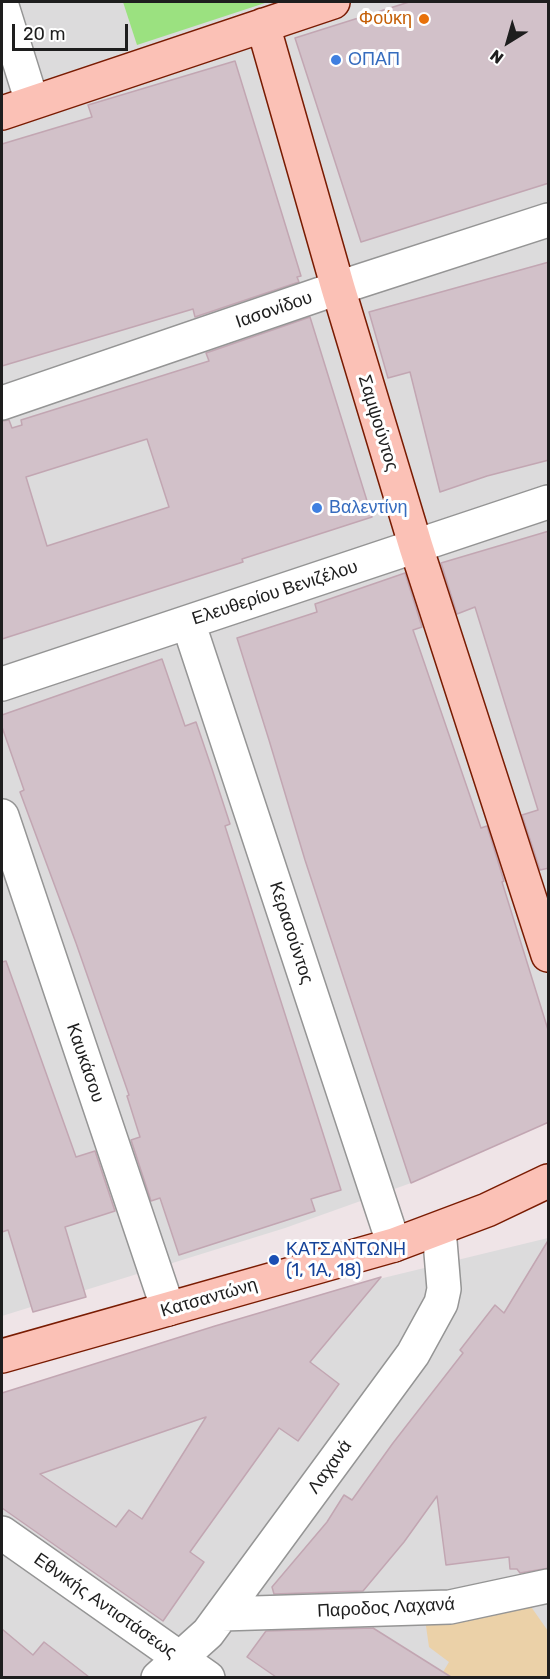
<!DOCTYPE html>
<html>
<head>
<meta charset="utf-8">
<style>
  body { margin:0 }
  #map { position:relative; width:550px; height:1679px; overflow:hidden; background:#efe4e7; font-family:Rubik,sans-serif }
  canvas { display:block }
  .frame { position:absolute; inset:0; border:3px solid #1e1e1e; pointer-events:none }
  .north { position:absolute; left:478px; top:12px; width:60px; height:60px; -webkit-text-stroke:4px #fff; paint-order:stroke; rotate:217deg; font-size:16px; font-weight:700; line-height:24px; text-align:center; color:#1e1e1e }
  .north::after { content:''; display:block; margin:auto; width:21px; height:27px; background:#1e1e1e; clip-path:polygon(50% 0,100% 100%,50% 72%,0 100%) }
  .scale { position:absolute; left:12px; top:24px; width:116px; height:27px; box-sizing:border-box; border:3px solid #1e1e1e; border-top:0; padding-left:8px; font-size:18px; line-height:21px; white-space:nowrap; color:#1e1e1e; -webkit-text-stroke:4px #fff; paint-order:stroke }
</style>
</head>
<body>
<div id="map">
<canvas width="550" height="1679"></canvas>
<div class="frame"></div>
<div class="north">N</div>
<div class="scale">20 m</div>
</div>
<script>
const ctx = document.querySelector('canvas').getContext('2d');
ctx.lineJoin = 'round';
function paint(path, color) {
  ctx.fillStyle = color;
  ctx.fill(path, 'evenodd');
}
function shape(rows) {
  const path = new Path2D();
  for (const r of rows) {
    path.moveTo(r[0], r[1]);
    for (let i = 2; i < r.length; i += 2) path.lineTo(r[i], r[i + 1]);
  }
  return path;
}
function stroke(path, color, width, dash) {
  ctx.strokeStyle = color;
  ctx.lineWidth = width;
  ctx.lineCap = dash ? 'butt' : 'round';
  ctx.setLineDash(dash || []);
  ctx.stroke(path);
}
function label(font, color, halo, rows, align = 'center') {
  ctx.font = font + ' Rubik,sans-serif';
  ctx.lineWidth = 6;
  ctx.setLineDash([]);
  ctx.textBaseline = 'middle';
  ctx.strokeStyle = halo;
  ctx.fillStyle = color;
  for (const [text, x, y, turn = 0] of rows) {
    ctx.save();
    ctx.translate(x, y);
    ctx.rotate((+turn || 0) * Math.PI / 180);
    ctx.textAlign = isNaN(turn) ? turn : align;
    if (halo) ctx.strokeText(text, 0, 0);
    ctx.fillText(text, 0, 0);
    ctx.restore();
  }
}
paint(shape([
  [2,2,548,2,548,1121,411,1183,285,1228,2,1316],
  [548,1238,548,1677,2,1678,2,1393,215,1326,346,1287]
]), '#dcdbdc');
paint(shape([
  [527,1601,548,1631,548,1677,440,1677,449,1662,429,1647,425,1619]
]), '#ebd1a8');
paint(shape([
  [123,2,268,2,137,45]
]), '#9be180');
const building = shape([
  [409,2,549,2,549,183,361,242,295,38,409,2],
  [235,61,301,276,297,277,299,282,195,317,193,309,2,366,2,144,92,117,88,105,235,61],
  [549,262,549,460,487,476,440,492,410,372,388,378,369,312,549,262],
  [310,317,372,517,242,559,243,562,2,639,2,421,9,420,12,428,22,425,21,420,209,361,206,353,310,317],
  [147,439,169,507,47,546,26,477,147,439],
  [549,531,549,868,540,870,522,815,538,810,475,607,457,614,441,563,549,531],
  [405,573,422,627,413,630,481,828,487,826,504,881,502,882,549,1033,549,1122,411,1183,305,860,269,740,237,638,317,612,315,604,405,573],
  [162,659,185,726,196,722,212,769,230,824,225,826,341,1190,311,1199,315,1211,179,1255,160,1198,151,1201,131,1140,140,1137,127,1096,129,1095,76,943,20,792,24,790,2,727,2,715,162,659],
  [6,961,76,1157,95,1151,115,1211,65,1227,86,1297,33,1312,8,1230,2,1232,2,962,6,961],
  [549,1239,549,1568,520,1573,517,1569,510,1569,509,1557,446,1565,437,1496,404,1542,363,1591,274,1594,272,1587,327,1522,344,1495,352,1500,393,1443,463,1353,460,1350,495,1305,504,1313,549,1239],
  [381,1277,310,1362,339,1384,298,1441,279,1428,190,1552,204,1562,163,1621,2,1508,2,1393,215,1326,381,1277],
  [206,1417,142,1519,129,1510,116,1527,40,1474,206,1417],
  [373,1628,451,1677,276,1677,247,1657,266,1631,373,1628],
  [2,1629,33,1655,44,1642,89,1677,2,1677,2,1629]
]);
paint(building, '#d2c1c9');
stroke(building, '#c2a6b2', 1.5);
const street = shape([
  [2,6,32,102],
  [2,403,338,288,548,220],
  [188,622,394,1245],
  [2,684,548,502],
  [2,816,168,1309],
  [2,1533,208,1678],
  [222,1614,450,1607,548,1586],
  [158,1678,208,1633,413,1354,441,1303,444,1289,439,1229]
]);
const secondary = shape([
  [263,25,338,288,416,547,548,955],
  [2,113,333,2],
  [2,1356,394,1245,487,1210,548,1181]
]);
stroke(street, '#959595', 36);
stroke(secondary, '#791b02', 36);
stroke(street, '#fff', 33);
stroke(secondary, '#fbc1b6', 33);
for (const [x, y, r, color] of [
  [424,19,6,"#e8710a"],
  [336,60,6,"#3f7fe0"],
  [317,508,6,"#3f7fe0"],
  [274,1260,6,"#1a4fb4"]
]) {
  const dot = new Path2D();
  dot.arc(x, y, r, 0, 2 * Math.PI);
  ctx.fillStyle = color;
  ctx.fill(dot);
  stroke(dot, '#fff', 2);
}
label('18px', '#c56008', '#fff', [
  ["Φούκη",412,19]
], 'right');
label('18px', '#366cbe', '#fff', [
  ["ΟΠΑΠ",348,60],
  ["Βαλεντίνη",329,508]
], 'left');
label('18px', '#1e1e1e', '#fff', [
  ["Ιασoνίδου",274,310,-19],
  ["Σαμψούντος",378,423,73],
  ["Ελευθερίου Βενιζέλου",275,593,-18],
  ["Κερασούντος",291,933,72],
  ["Καυκάσου",85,1063,71],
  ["Κατσαντώνη",209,1298,-16],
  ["Λαχανά",330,1467,-54],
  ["Εθνικής Αντιστάσεως",105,1606,35],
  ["Παροδος Λαχανά",386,1608,-3]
]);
label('18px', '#164399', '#fff', [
  ["ΚΑΤΣΑΝΤΩΝΗ",286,1250],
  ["(1, 1Α, 18)",286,1271]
], 'left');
</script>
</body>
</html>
